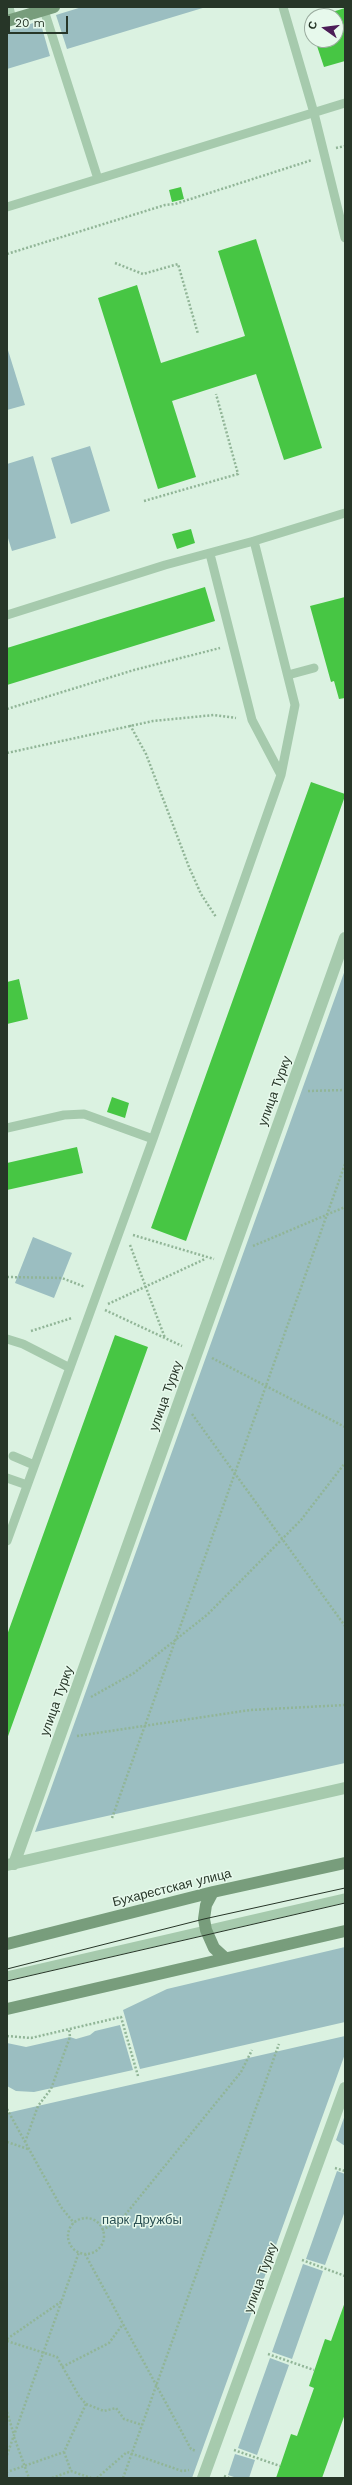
<!DOCTYPE html>
<html>
<head>
<meta charset="utf-8">
<style>
  body { margin:0 }
  #map { position:relative; width:352px; height:2485px; overflow:hidden; background:#dbf2e1; font-family:"Work Sans",sans-serif }
  canvas { display:block }
  .frame { position:absolute; inset:0; border:8px solid #273628; pointer-events:none }
  .north { position:absolute; left:304px; top:8px; width:40px; height:40px; box-sizing:border-box; background:#e7f9ec; border:1px solid #9aab9e; border-radius:50%; rotate:284deg; font-size:11px; font-weight:700; line-height:16px; text-align:center; color:#273628 }
  .north::after { content:''; display:block; margin:auto; width:14px; height:18px; background:#4c1d57; clip-path:polygon(50% 0,100% 100%,50% 72%,0 100%) }
  .scale { position:absolute; left:8px; top:16px; width:60px; height:18px; box-sizing:border-box; border:2px solid #273628; border-top:0; padding-left:5px; font-size:12px; line-height:14px; white-space:nowrap; color:#273628; -webkit-text-stroke:3px #e7f9ec; paint-order:stroke }
</style>
</head>
<body>
<div id="map">
<canvas width="352" height="2485"></canvas>
<div class="frame"></div>
<div class="north">С</div>
<div class="scale">20 m</div>
</div>
<script>
const ctx = document.querySelector('canvas').getContext('2d');
ctx.lineJoin = 'round';
function paint(path, color) {
  ctx.fillStyle = color;
  ctx.fill(path, 'evenodd');
}
function shape(rows) {
  const path = new Path2D();
  for (const r of rows) {
    if (r.length === 3) {
      path.moveTo(r[0] + r[2], r[1]);
      path.arc(r[0], r[1], r[2], 0, 2 * Math.PI);
      continue;
    }
    path.moveTo(r[0], r[1]);
    for (let i = 2; i < r.length; i += 2) path.lineTo(r[i], r[i + 1]);
  }
  return path;
}
function stroke(path, color, width, dash) {
  ctx.strokeStyle = color;
  ctx.lineWidth = width;
  ctx.lineCap = dash ? 'butt' : 'round';
  ctx.setLineDash(dash || []);
  ctx.stroke(path);
}
function label(font, color, halo, rows, align = 'center') {
  ctx.font = font + ' "Work Sans",sans-serif';
  ctx.lineWidth = 3;
  ctx.setLineDash([]);
  ctx.textBaseline = 'middle';
  ctx.strokeStyle = halo;
  ctx.fillStyle = color;
  for (const [text, x, y, turn = 0] of rows) {
    ctx.save();
    ctx.translate(x, y);
    ctx.rotate((+turn || 0) * Math.PI / 180);
    ctx.textAlign = isNaN(turn) ? turn : align;
    if (halo) ctx.strokeText(text, 0, 0);
    ctx.fillText(text, 0, 0);
    ctx.restore();
  }
}
paint(shape([
  [82,7,206,7,67,49,56,15],
  [40,21,50,56,7,69,7,31],
  [7,347,25,405,7,410],
  [90,446,110,511,71,524,51,458],
  [33,456,56,538,12,551,7,535,7,464],
  [345,970,345,1763,35,1832,49,1794],
  [33,1237,72,1253,54,1298,15,1283],
  [345,1947,345,2022,140,2069,123,2010,167,1989],
  [120,2025,133,2070,34,2092,16,2091,7,2086,7,2043,26,2047,70,2037,76,2039,90,2035,95,2031],
  [345,2036,345,2054,192,2478,7,2478,7,2113],
  [345,2115,345,2146,336,2140],
  [337,2171,345,2174,345,2211,325,2265,306,2259],
  [303,2264,323,2271,292,2359,272,2352],
  [270,2358,289,2365,257,2455,238,2448],
  [235,2454,255,2460,249,2478,237,2478,228,2475]
]), '#9bbec1');
paint(shape([
  [345,8,345,61,324,67,315,40,336,40,336,16,330,16,329,13],
  [181,187,184,199,172,202,169,190],
  [256,239,322,448,284,460,256,374,172,401,196,477,158,489,98,298,137,285,161,363,245,336,218,251],
  [191,529,195,543,177,549,172,534],
  [205,587,215,621,7,685,7,648],
  [345,597,345,698,339,699,334,681,331,682,310,606],
  [311,782,345,794,345,796,186,1241,151,1228],
  [19,979,28,1019,7,1024,7,982],
  [112,1097,129,1103,125,1118,107,1112],
  [77,1147,83,1173,7,1190,7,1163],
  [115,1335,148,1347,7,1739,7,1635],
  [345,2302,345,2414,322,2478,276,2478,291,2434,297,2436,314,2388,309,2386,325,2339,331,2341]
]), '#47c644');
stroke(shape([
  [336,148,345,146],
  [7,254,165,205,175,204,312,160],
  [115,263,143,274,178,264,198,334],
  [144,501,238,474,216,394],
  [7,709,134,670,220,648],
  [130,725,146,754,189,867,201,894,216,917],
  [7,753,153,721,214,715,236,718],
  [308,1091,345,1090],
  [133,1235,214,1259],
  [130,1245,165,1338],
  [253,1246,345,1207],
  [7,1277,62,1278,85,1287],
  [108,1304,205,1259],
  [105,1310,182,1346],
  [31,1331,72,1318],
  [212,1358,345,1427],
  [192,1414,345,1626],
  [91,1697,134,1673,208,1614,301,1520,345,1463],
  [77,1736,250,1710,345,1705],
  [112,1818,345,1164],
  [7,2036,31,2038,121,2017,138,2076],
  [7,2109,61,2207,74,2223],
  [7,2142,28,2149],
  [25,2142,38,2106,51,2089,70,2037,69,2029],
  [335,2168,345,2171],
  [86,2236,18],
  [102,2230,121,2220,241,2072,252,2050],
  [85,2254,191,2449,196,2451],
  [302,2260,345,2276],
  [7,2339,62,2301],
  [7,2341,57,2357,79,2396,86,2404,64,2452,7,2472],
  [268,2354,314,2370],
  [62,2367,109,2343,123,2324],
  [86,2404,104,2411,116,2408,124,2419,142,2425],
  [7,2412,14,2435],
  [14,2437,29,2478],
  [234,2450,280,2466],
  [64,2452,71,2471],
  [7,2455,79,2252],
  [224,2476,229,2478],
  [52,2478,71,2471,91,2478],
  [97,2478,127,2452,182,2471,189,2470],
  [123,2478,279,2044]
]), '#91b597', 2.5, [2, 2]);
stroke(shape([
  [9,7,12,20],
  [43,7,98,179],
  [283,7,314,113,345,238],
  [7,207,345,103],
  [210,554,252,720,281,775],
  [7,615,165,565,254,541],
  [288,675,314,668],
  [7,1128,64,1115,84,1114,153,1139],
  [7,1339,23,1344,70,1368],
  [13,1456,34,1465],
  [7,1478,27,1485],
  [7,1541,153,1139,281,775,295,705,254,541,345,513],
  [7,1976,345,1898]
]), '#a6caad', 9);
stroke(shape([
  [14,1864,345,938],
  [7,1865,345,1788],
  [203,2478,345,2088]
]), '#a6caad', 12);
stroke(shape([
  [7,21,54,7],
  [213,1892,206,1905,204,1919,206,1930,214,1948,225,1958],
  [7,1944,213,1892,345,1863],
  [7,2009,345,1931]
]), '#789d7c', 12);
stroke(shape([
  [7,1969,204,1919,345,1888],
  [7,1981,345,1903]
]), '#273628', 1);
label('13px', '#273628', '#e7f9ec', [
  ["улица Турку",275,1091,-70],
  ["улица Турку",166,1396,-70],
  ["улица Турку",57,1701,-70],
  ["Бухарестская улица",172,1888,-14],
  ["улица Турку",261,2278,-70]
]);
label('13px', '#2b5054', '#e7f9ec', [
  ["парк Дружбы",142,2220]
]);
</script>
</body>
</html>
